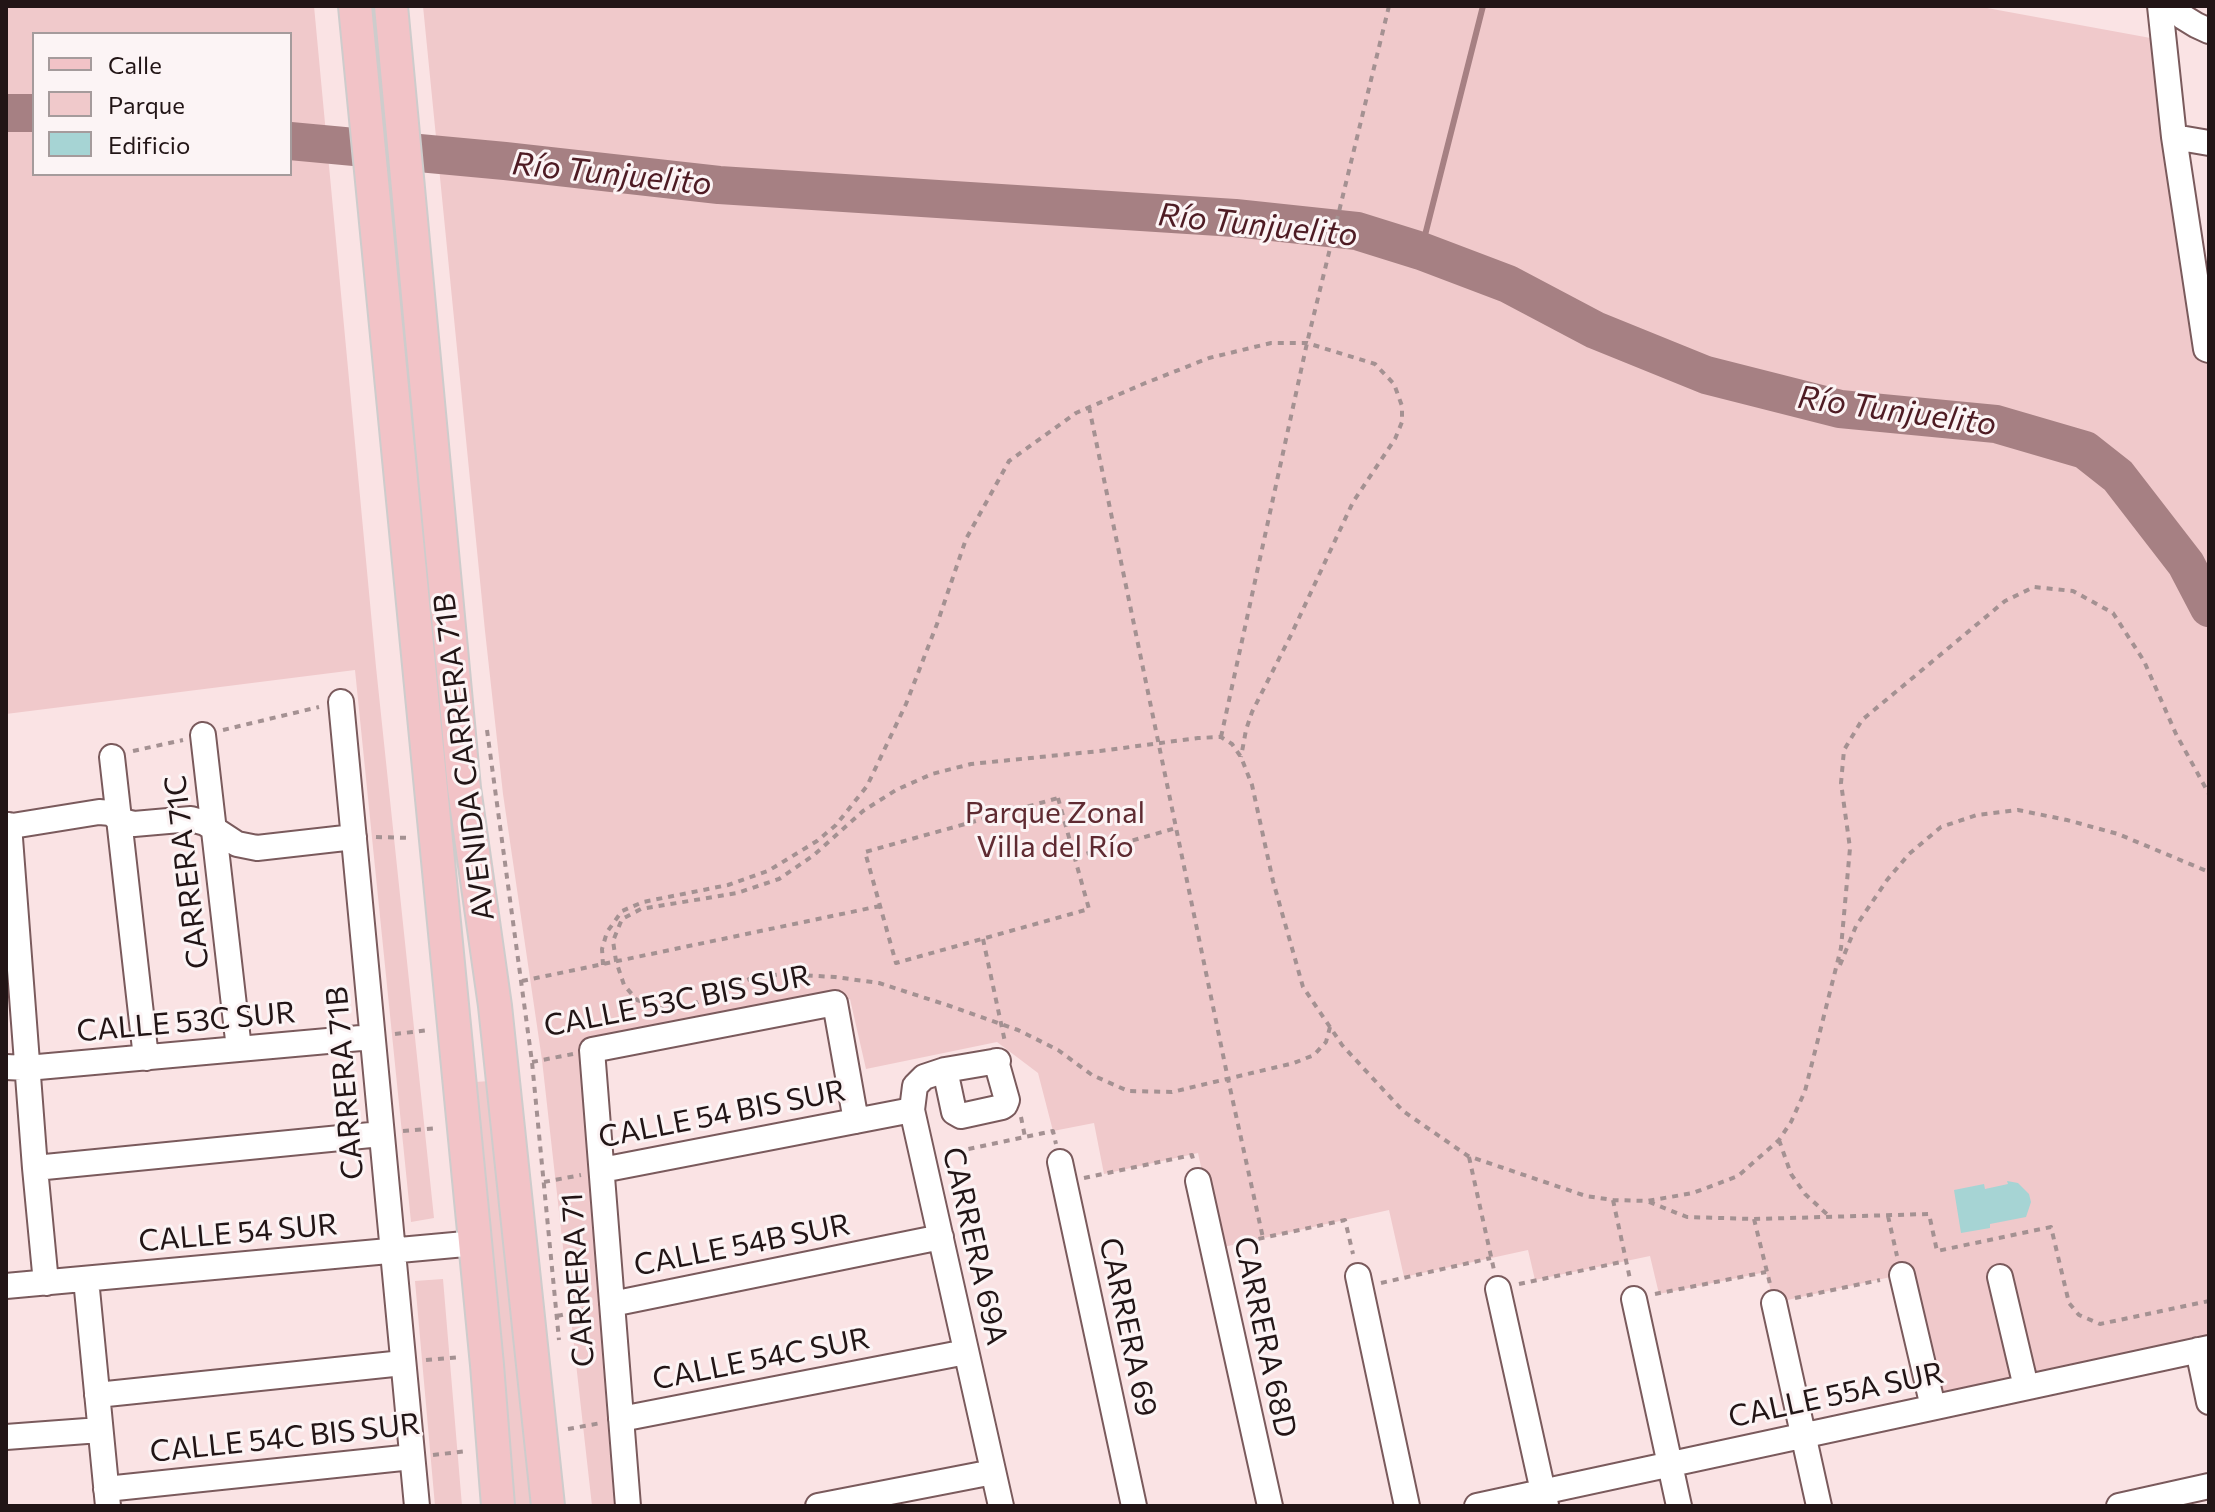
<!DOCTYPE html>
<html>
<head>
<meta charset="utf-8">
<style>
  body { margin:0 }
  #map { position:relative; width:2215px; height:1512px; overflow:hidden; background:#fae3e4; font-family:Commissioner,sans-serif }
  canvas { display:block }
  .frame { position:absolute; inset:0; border:8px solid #221516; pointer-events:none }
  .legend { position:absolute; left:32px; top:32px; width:260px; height:144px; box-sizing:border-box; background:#fcf4f5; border:2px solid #a59b9c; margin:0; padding:10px 14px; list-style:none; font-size:24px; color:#221516 }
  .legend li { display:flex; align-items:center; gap:16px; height:40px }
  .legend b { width:40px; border:2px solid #a59b9c }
</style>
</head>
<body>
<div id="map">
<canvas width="2215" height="1512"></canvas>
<div class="frame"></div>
<ul class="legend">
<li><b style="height:10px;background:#f2c3c7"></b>Calle</li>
<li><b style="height:22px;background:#f0c9cb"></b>Parque</li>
<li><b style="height:22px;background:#a6d4d4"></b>Edificio</li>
</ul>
</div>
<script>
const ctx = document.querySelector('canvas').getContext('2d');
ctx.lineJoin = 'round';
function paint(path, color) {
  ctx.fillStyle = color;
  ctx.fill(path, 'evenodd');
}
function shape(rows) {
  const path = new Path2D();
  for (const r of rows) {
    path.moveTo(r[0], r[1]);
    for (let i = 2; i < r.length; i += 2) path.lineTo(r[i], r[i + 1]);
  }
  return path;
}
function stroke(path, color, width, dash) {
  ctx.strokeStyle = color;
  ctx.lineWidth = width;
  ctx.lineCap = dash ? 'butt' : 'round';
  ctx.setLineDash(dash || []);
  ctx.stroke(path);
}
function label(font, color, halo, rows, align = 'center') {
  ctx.font = font + ' Commissioner,sans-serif';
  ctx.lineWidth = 6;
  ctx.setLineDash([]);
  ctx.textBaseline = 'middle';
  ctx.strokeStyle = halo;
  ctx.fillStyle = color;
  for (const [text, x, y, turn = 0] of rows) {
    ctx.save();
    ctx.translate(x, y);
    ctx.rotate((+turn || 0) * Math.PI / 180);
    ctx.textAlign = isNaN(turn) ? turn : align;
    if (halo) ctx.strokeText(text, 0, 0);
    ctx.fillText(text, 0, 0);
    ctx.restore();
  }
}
paint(shape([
  [6,6,314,6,376,667,434,1218,411,1222,355,670,6,714],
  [34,34,290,34,290,174,34,174],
  [423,6,1976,6,2156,39,2200,360,2209,362,2209,1340,1943,1398,1913,1272,1774,1303,1766,1272,1659,1294,1650,1256,1535,1280,1528,1250,1404,1277,1389,1210,1219,1248,1198,1153,1104,1174,1094,1123,1053,1131,1038,1073,997,1042,866,1069,850,999,579,1053,614,1506,592,1506,542,1060,503,794,485,631],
  [490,1081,534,1506,515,1506,475,1082],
  [443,1279,462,1506,435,1506,415,1281]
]), '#f0c9cb');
stroke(shape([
  [1421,251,1483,6]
]), '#a68083', 6);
stroke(shape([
  [6,113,34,113],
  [290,141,505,161,719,185,1235,218,1357,231,1421,251,1508,284,1595,330,1706,375,1840,409,1996,424,2085,450,2118,476,2186,564,2209,608]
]), '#a68083', 38);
paint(shape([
  [2007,1181,2018,1183,2029,1194,2031,1202,2026,1217,1990,1224,1990,1228,1961,1233,1954,1190,1984,1184,1985,1189,2008,1184]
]), '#a6d4d4');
const minor = shape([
  [2160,6,2174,137,2206,349,2209,350],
  [2172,6,2183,17,2196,25,2209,31],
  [2174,137,2209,143],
  [341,702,417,1506],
  [203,735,239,1049],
  [112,757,146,1058],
  [9,825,35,1168,46,1283],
  [6,827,99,812,111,813,119,820,134,824,191,819,205,823,237,844,257,848,354,837],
  [998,1061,945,1070,924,1077,915,1086,912,1110,1001,1506],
  [6,1067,27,1068,372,1037],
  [945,1070,954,1112,961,1116,1002,1107,1005,1105,1007,1100,996,1061],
  [1060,1162,1134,1506],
  [35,1168,381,1134],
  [602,1170,912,1110],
  [1198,1181,1270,1506],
  [1902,1275,1933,1407],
  [1358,1276,1407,1506],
  [2000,1277,2026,1387],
  [86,1279,108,1506],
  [6,1286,476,1243],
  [1498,1289,1546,1505],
  [1634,1299,1679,1506],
  [1774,1303,1819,1506],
  [612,1304,941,1237],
  [2198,1350,2209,1402],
  [97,1395,403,1363],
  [621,1419,966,1352],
  [6,1437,100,1430],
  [106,1489,412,1457],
  [628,1506,592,1050,835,1003,856,1121],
  [818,1506,993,1472],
  [1477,1506,2209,1348],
  [2119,1506,2209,1486]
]);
const major = shape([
  [355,6,487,1365,498,1506],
  [391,6,464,788,495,1006,548,1506]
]);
stroke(minor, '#7a5a5c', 28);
stroke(major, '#cecccc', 36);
stroke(shape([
  [1089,407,1228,1079,1263,1238],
  [223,730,319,707],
  [487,730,532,1062,559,1340],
  [1221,737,1307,343,1389,6],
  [133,751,183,740],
  [1058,798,1089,909,896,963,865,852,1058,798],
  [376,837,411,838],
  [1075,857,1176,828],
  [983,939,1005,1042],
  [603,965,602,949,607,932,622,911,643,902,728,885,768,871,817,841,836,825,867,786,906,704,937,624,966,539,1009,461,1076,413,1143,384,1209,358,1271,343,1307,343,1375,364,1394,384,1402,406,1402,422,1395,439,1353,502,1291,635,1252,712,1246,730,1241,757],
  [1840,965,1856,926,1887,880,1909,854,1941,827,1977,815,2018,810,2067,820,2118,834,2209,872],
  [522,981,880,906],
  [1330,1027,1326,1042,1314,1055,1294,1063,1172,1092,1128,1091,1092,1075,1058,1050,1018,1030,947,1005,879,983,835,977,782,974,752,978,723,989,694,1004,663,1009,637,1000,624,985,616,961,613,941,622,919,641,909,737,893,779,879,814,855,863,811,896,790,932,774,971,764,1100,751,1198,738,1221,737,1232,744,1241,757,1252,785,1273,881,1303,987,1330,1027,1342,1045,1403,1111,1468,1156,1586,1196,1613,1200,1647,1201,1693,1193,1738,1176,1779,1140,1791,1122,1805,1091,1841,948,1850,848,1841,783,1844,750,1862,720,2005,601,2034,587,2073,591,2113,613,2144,661,2176,734,2209,794],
  [395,1034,430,1030],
  [532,1062,573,1054],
  [1021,1117,1025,1137],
  [403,1131,438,1128],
  [1779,1140,1791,1174,1805,1194,1829,1216],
  [945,1154,1053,1131,1056,1144],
  [1469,1157,1494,1270],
  [1084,1178,1192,1155,1193,1159],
  [544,1182,581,1175],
  [1613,1200,1630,1279],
  [1649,1202,1687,1217,1754,1219,1929,1214,1937,1251,2051,1227,2069,1303,2079,1315,2100,1324,2209,1301],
  [1888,1216,1897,1256],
  [1754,1219,1770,1284],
  [1235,1244,1345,1220,1353,1254],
  [1381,1283,1491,1258],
  [1519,1284,1626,1261],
  [1655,1294,1766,1272],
  [1795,1298,1880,1280],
  [557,1316,590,1309],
  [426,1360,461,1357],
  [568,1429,601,1423],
  [433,1455,468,1451]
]), '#a49192', 4, [6, 6]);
stroke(minor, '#fff', 24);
stroke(major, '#f2c3c7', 32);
label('30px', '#221516', '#fcf4f5', [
  ["AVENIDA CARRERA 71B",464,757,-97],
  ["CARRERA 71C",187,872,-97],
  ["CALLE 53C BIS SUR",677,1001,-11],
  ["CALLE 53C SUR",186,1022,-5],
  ["CARRERA 71B",345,1083,-95],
  ["CALLE 54 BIS SUR",722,1114,-11],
  ["CALLE 54 SUR",238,1233,-5],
  ["CALLE 54B SUR",742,1245,-11],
  ["CARRERA 69A",975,1246,77],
  ["CARRERA 71",578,1280,-94],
  ["CARRERA 69",1128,1327,78],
  ["CARRERA 68D",1265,1337,78],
  ["CALLE 54C SUR",761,1359,-11],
  ["CALLE 55A SUR",1836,1395,-12],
  ["CALLE 54C BIS SUR",285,1438,-6]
]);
label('30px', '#5f2a31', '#fcf4f5', [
  ["Parque Zonal",1055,813],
  ["Villa del Río",1055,847]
]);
label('italic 32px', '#4e1b23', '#fcf4f5', [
  ["Río Tunjuelito",612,174,6],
  ["Río Tunjuelito",1258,225,6],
  ["Río Tunjuelito",1897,411,8]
]);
</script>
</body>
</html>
